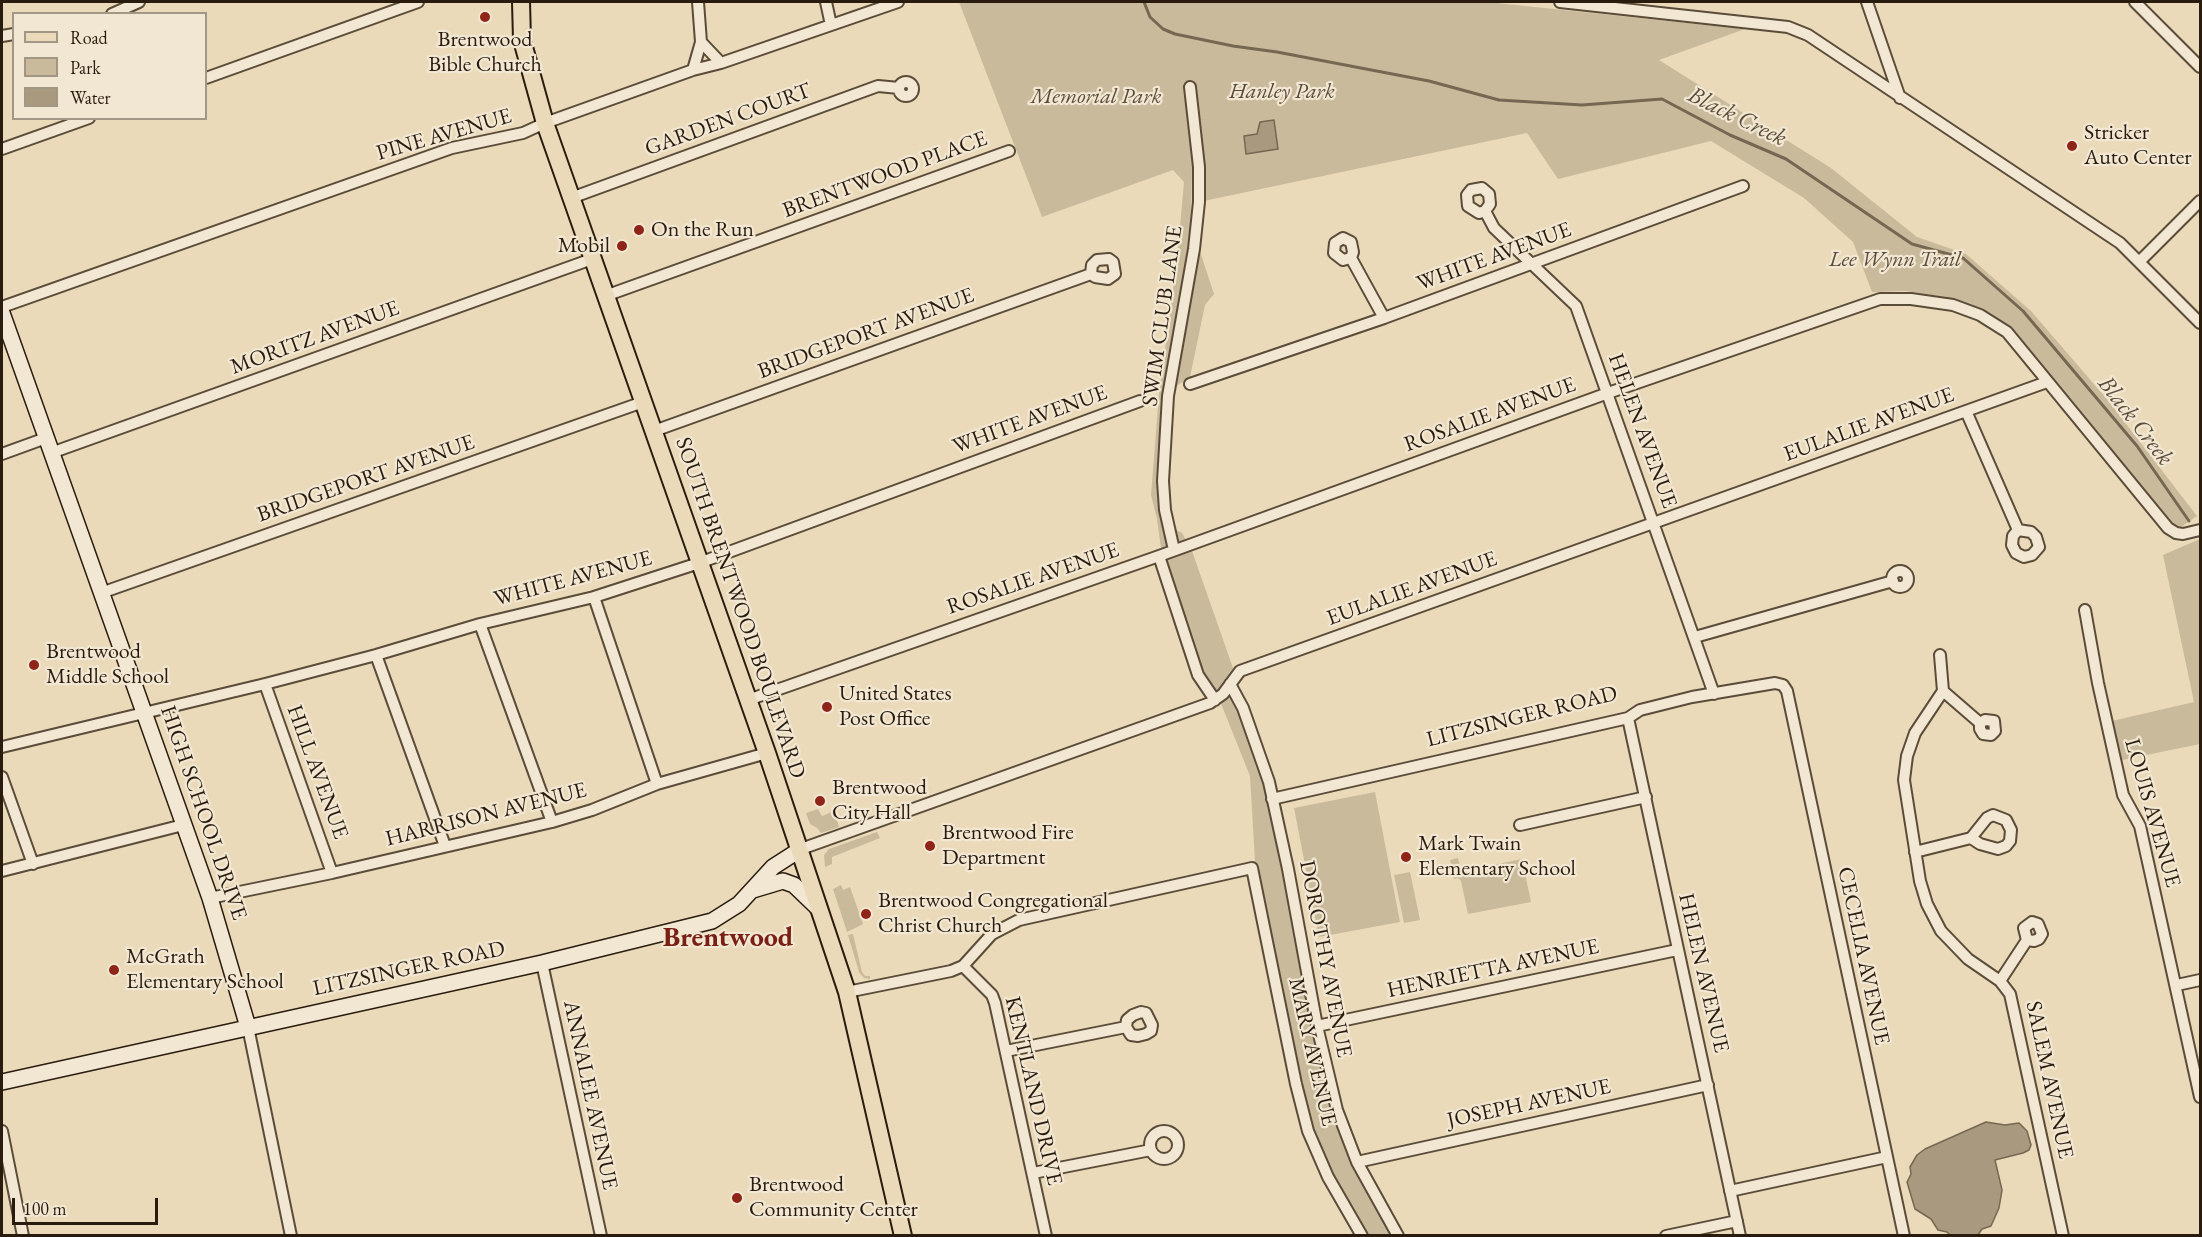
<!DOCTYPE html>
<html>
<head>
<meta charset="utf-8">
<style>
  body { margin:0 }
  #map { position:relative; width:2202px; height:1237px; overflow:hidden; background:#ebdab9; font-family:"EB Garamond",serif }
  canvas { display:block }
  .frame { position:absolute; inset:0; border:3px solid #291c0e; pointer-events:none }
  .legend { position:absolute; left:12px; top:12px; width:195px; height:108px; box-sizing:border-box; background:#f2e7d2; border:2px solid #a29684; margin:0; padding:8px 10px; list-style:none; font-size:18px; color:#291c0e }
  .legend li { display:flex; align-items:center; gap:12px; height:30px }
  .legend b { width:30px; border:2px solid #a29684 }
  .scale { position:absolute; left:12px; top:1198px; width:146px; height:27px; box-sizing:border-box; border:3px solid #291c0e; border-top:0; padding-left:8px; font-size:18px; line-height:21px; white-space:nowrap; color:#291c0e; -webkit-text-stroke:4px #f2e7d2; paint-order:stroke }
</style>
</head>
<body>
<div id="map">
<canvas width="2202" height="1237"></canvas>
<div class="frame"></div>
<ul class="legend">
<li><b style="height:8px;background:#ebdab9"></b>Road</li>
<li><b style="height:16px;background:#caba9c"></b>Park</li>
<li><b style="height:16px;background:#a9997f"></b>Water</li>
</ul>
<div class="scale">100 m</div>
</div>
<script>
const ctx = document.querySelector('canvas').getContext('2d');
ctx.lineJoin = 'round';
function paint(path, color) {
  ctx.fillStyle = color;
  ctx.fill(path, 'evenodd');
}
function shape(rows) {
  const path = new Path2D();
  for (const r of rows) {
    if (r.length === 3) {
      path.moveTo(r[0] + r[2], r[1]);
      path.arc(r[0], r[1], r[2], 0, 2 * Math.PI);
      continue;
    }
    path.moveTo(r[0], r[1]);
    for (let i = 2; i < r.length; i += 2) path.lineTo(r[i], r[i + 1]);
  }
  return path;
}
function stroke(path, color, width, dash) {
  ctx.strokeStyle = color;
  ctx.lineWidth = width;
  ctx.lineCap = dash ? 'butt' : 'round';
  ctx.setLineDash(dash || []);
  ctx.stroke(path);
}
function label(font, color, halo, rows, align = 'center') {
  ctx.font = font + ' "EB Garamond",serif';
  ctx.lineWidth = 4.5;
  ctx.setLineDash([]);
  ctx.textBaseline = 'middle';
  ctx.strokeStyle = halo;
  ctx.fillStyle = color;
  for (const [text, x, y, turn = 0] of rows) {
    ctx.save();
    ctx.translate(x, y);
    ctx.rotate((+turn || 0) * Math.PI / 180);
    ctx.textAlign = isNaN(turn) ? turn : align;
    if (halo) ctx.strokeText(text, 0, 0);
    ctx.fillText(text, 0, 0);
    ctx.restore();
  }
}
paint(shape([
  [959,2,1487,2,1745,29,1659,60,1831,168,1917,237,1966,254,2031,311,2106,398,2197,516,2181,527,2174,526,2167,519,2012,330,1973,307,1946,297,1905,291,1872,292,1853,242,1804,198,1711,141,1558,179,1527,133,1199,202,1197,162,1192,164,1191,224,1214,294,1205,305,1190,377,1172,389,1167,480,1169,511,1174,529,1182,533,1192,551,1233,668,1224,681,1243,718,1268,800,1326,1092,1337,1129,1378,1210,1393,1235,1367,1235,1337,1184,1316,1140,1305,1104,1273,944,1255,862,1250,776,1214,686,1207,682,1203,675,1161,548,1157,519,1151,495,1159,394,1177,260,1184,182,1173,170,1042,217],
  [2200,539,2200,744,2122,760,2112,721,2194,702,2163,555],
  [1375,792,1400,922,1319,937,1294,808],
  [818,809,822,816,834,811,839,827,821,833,817,828,810,824,806,813],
  [877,832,880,838,832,857,832,864,825,867,824,855,829,849],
  [1458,858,1462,874,1488,869,1488,866,1522,859,1531,902,1468,914,1461,881,1458,878,1454,879,1450,860],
  [1410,872,1420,920,1404,923,1394,875],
  [841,885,843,890,850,887,863,924,847,932,833,889],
  [853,934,862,972,865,976,870,976,870,979,864,978,859,972,848,935]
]), '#caba9c');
const water = shape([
  [1274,120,1278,149,1246,154,1244,136,1257,134,1260,122,1274,120],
  [1986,1122,2005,1125,2019,1123,2027,1131,2031,1145,2029,1150,2023,1153,1995,1160,2002,1190,1999,1208,1991,1226,1982,1229,1978,1235,1950,1235,1947,1232,1938,1230,1931,1219,1915,1209,1907,1182,1911,1174,1910,1167,1917,1155,1925,1149,1986,1122]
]);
paint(water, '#a9997f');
stroke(water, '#766752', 1.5);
stroke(shape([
  [1144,2,1150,17,1163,29,1175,34,1233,46,1277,52,1429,81,1499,100,1582,105,1662,99,1730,135,1786,159,1912,244,1963,258,2023,311,2137,446,2189,521]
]), '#766752', 3);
const street = shape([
  [826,2,831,25],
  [1560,2,1788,27,1808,35,2120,243,2200,323],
  [1867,2,1900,98],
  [2135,2,2200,67],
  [112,14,139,2],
  [2,36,14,34],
  [701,42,721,63],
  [693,70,701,42,698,2],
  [206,78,418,2],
  [906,89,7],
  [2,149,89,118],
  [571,198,878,86,899,88],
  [1485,211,1490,204,1489,194,1482,188,1471,190,1467,195,1468,206,1479,213,1485,211,1494,228,1576,306,1714,694],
  [1351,258,1353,252,1351,242,1343,238,1335,243,1334,253,1343,260,1351,258,1384,318],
  [2139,262,2200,201],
  [605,296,1009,151],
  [2,307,452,148,523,133,545,123,693,70,721,63,898,2],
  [1190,384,1384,318,1743,186],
  [1966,411,2018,530,2031,532,2036,537,2039,547,2032,555,2024,557,2016,553,2012,545,2013,536,2018,530],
  [654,431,1091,274,1092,265,1097,260,1109,259,1113,262,1115,274,1108,279,1095,277,1091,274],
  [51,453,592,259],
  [2,454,46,438],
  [1174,550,1165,510,1163,481,1168,396,1194,249,1199,202,1199,167,1190,87],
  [1159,556,1198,675,1215,700],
  [1900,579,8],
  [101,593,643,402],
  [594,597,657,784],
  [2085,610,2098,683,2123,795,2140,826,2200,1097],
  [480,624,552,822],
  [1695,637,1893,581],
  [376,655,445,846],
  [1940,655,1943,691,1915,733,1907,756,1904,780,1920,881,1927,904,1941,931,1968,959,2000,981,2010,994,2063,1236],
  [265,684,332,873],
  [1230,684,1243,708,1269,782,1288,869,1317,1026,1337,1110,1357,1162,1398,1236],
  [1943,691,1980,723,1985,720,1994,721,1995,731,1991,735,1983,734,1980,729,1980,723],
  [748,700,1159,556,1608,393,1880,299,1911,299,1953,305,1980,315,2007,332,2168,528,2176,533,2183,534,2200,530],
  [1628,718,1740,1236],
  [2,747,265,684,376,655,480,624,594,597,699,563,1140,401],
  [2,777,33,864],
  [1272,799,1628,718,1640,710,1692,697,1775,683,1783,685,1787,691,1904,1236],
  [1520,825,1646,797],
  [801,849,1210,703,1223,694,1240,671,2047,382],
  [1915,852,1971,838,1987,818,1993,815,2006,820,2011,830,2010,841,2006,846,1998,849,1980,844,1971,838],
  [2,871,183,825],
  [210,898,332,873,552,822,592,810,657,784,767,753],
  [542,963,601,1236],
  [963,966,992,995,995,1003,1046,1236],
  [2000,981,2027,940,2034,941,2039,939,2042,934,2038,924,2032,922,2024,928,2027,940],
  [2177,985,2200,980],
  [847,992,951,971,963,966,992,934,1019,920,1252,868,1296,1084,1308,1131,1328,1177,1362,1236],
  [1317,1026,1677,950],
  [248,1027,291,1236],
  [1006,1051,1126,1027,1131,1035,1138,1036,1146,1034,1151,1031,1152,1025,1146,1013,1141,1012,1133,1015,1127,1020,1126,1027],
  [1164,1145,14],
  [2,1131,23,1236],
  [1357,1162,1708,1085],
  [1033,1173,1151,1150],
  [1730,1191,1887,1157],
  [1666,1236,1737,1221]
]);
const secondary = shape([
  [2,313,210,898,248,1027],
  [753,890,783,881,794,885,819,909],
  [2,1082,542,963,712,921,739,904,773,867,801,849]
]);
const primary = shape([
  [521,2,522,40,545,123,767,753,847,992,903,1236]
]);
stroke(street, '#5a4c39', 14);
stroke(secondary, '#291c0e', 18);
stroke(primary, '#291c0e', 20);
stroke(street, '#f2e7d2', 10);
stroke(secondary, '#f2e7d2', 15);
stroke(primary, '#ebdab9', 16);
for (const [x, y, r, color] of [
  [485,17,6,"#8f2418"],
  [2072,146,6,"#8f2418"],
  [639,230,6,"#8f2418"],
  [622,246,6,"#8f2418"],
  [34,665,6,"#8f2418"],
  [827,707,6,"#8f2418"],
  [820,801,6,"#8f2418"],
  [930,846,6,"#8f2418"],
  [1406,857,6,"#8f2418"],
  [866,914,6,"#8f2418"],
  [114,970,6,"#8f2418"],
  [737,1198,6,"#8f2418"]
]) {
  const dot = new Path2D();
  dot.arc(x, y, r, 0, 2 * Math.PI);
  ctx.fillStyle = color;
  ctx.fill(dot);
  stroke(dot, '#f2e7d2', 2);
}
label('22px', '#291c0e', '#f2e7d2', [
  ["Brentwood",485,40,"center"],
  ["Bible Church",485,65,"center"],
  ["Stricker",2084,133],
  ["Auto Center",2084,158],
  ["On the Run",651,230],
  ["Mobil",610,246,"right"],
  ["Brentwood",46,652],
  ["Middle School",46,677],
  ["United States",839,694],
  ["Post Office",839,719],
  ["Brentwood",832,788],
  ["City Hall",832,813],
  ["Brentwood Fire",942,833],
  ["Department",942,858],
  ["Mark Twain",1418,844],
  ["Elementary School",1418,869],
  ["Brentwood Congregational",878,901],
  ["Christ Church",878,926],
  ["McGrath",126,957],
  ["Elementary School",126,982],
  ["Brentwood",749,1185],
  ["Community Center",749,1210]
], 'left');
label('italic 22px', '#594b39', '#f2e7d2', [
  ["Hanley Park",1282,92],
  ["Memorial Park",1096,97],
  ["Lee Wynn Trail",1895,260]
]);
label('22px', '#291c0e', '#f2e7d2', [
  ["GARDEN COURT",728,120,-20],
  ["PINE AVENUE",444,135,-16],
  ["BRENTWOOD PLACE",885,175,-20],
  ["WHITE AVENUE",1494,257,-20],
  ["SWIM CLUB LANE",1163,316,-82],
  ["BRIDGEPORT AVENUE",866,334,-20],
  ["MORITZ AVENUE",315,338,-20],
  ["ROSALIE AVENUE",1490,415,-20],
  ["WHITE AVENUE",1030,420,-20],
  ["EULALIE AVENUE",1869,425,-20],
  ["HELEN AVENUE",1642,431,70],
  ["BRIDGEPORT AVENUE",366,479,-19],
  ["WHITE AVENUE",573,579,-15],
  ["ROSALIE AVENUE",1033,579,-19],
  ["EULALIE AVENUE",1412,589,-20],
  ["SOUTH BRENTWOOD BOULEVARD",740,608,71],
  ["LITZSINGER ROAD",1522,717,-14],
  ["HILL AVENUE",317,772,70],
  ["HIGH SCHOOL DRIVE",203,813,71],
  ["LOUIS AVENUE",2152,813,74],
  ["HARRISON AVENUE",486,815,-14],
  ["CECELIA AVENUE",1863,956,78],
  ["DOROTHY AVENUE",1325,959,79],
  ["LITZSINGER ROAD",409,969,-12],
  ["HENRIETTA AVENUE",1493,969,-12],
  ["HELEN AVENUE",1703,973,77],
  ["MARY AVENUE",1312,1052,77],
  ["SALEM AVENUE",2049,1080,78],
  ["KENTLAND DRIVE",1033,1091,77],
  ["ANNALEE AVENUE",590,1095,78],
  ["JOSEPH AVENUE",1529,1104,-12]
]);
label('italic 24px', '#5c4e3b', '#f2e7d2', [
  ["Black Creek",1737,117,26],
  ["Black Creek",2135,421,52]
]);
label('bold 28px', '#7a1f14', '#f2e7d2', [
  ["Brentwood",728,938]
]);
</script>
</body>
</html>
